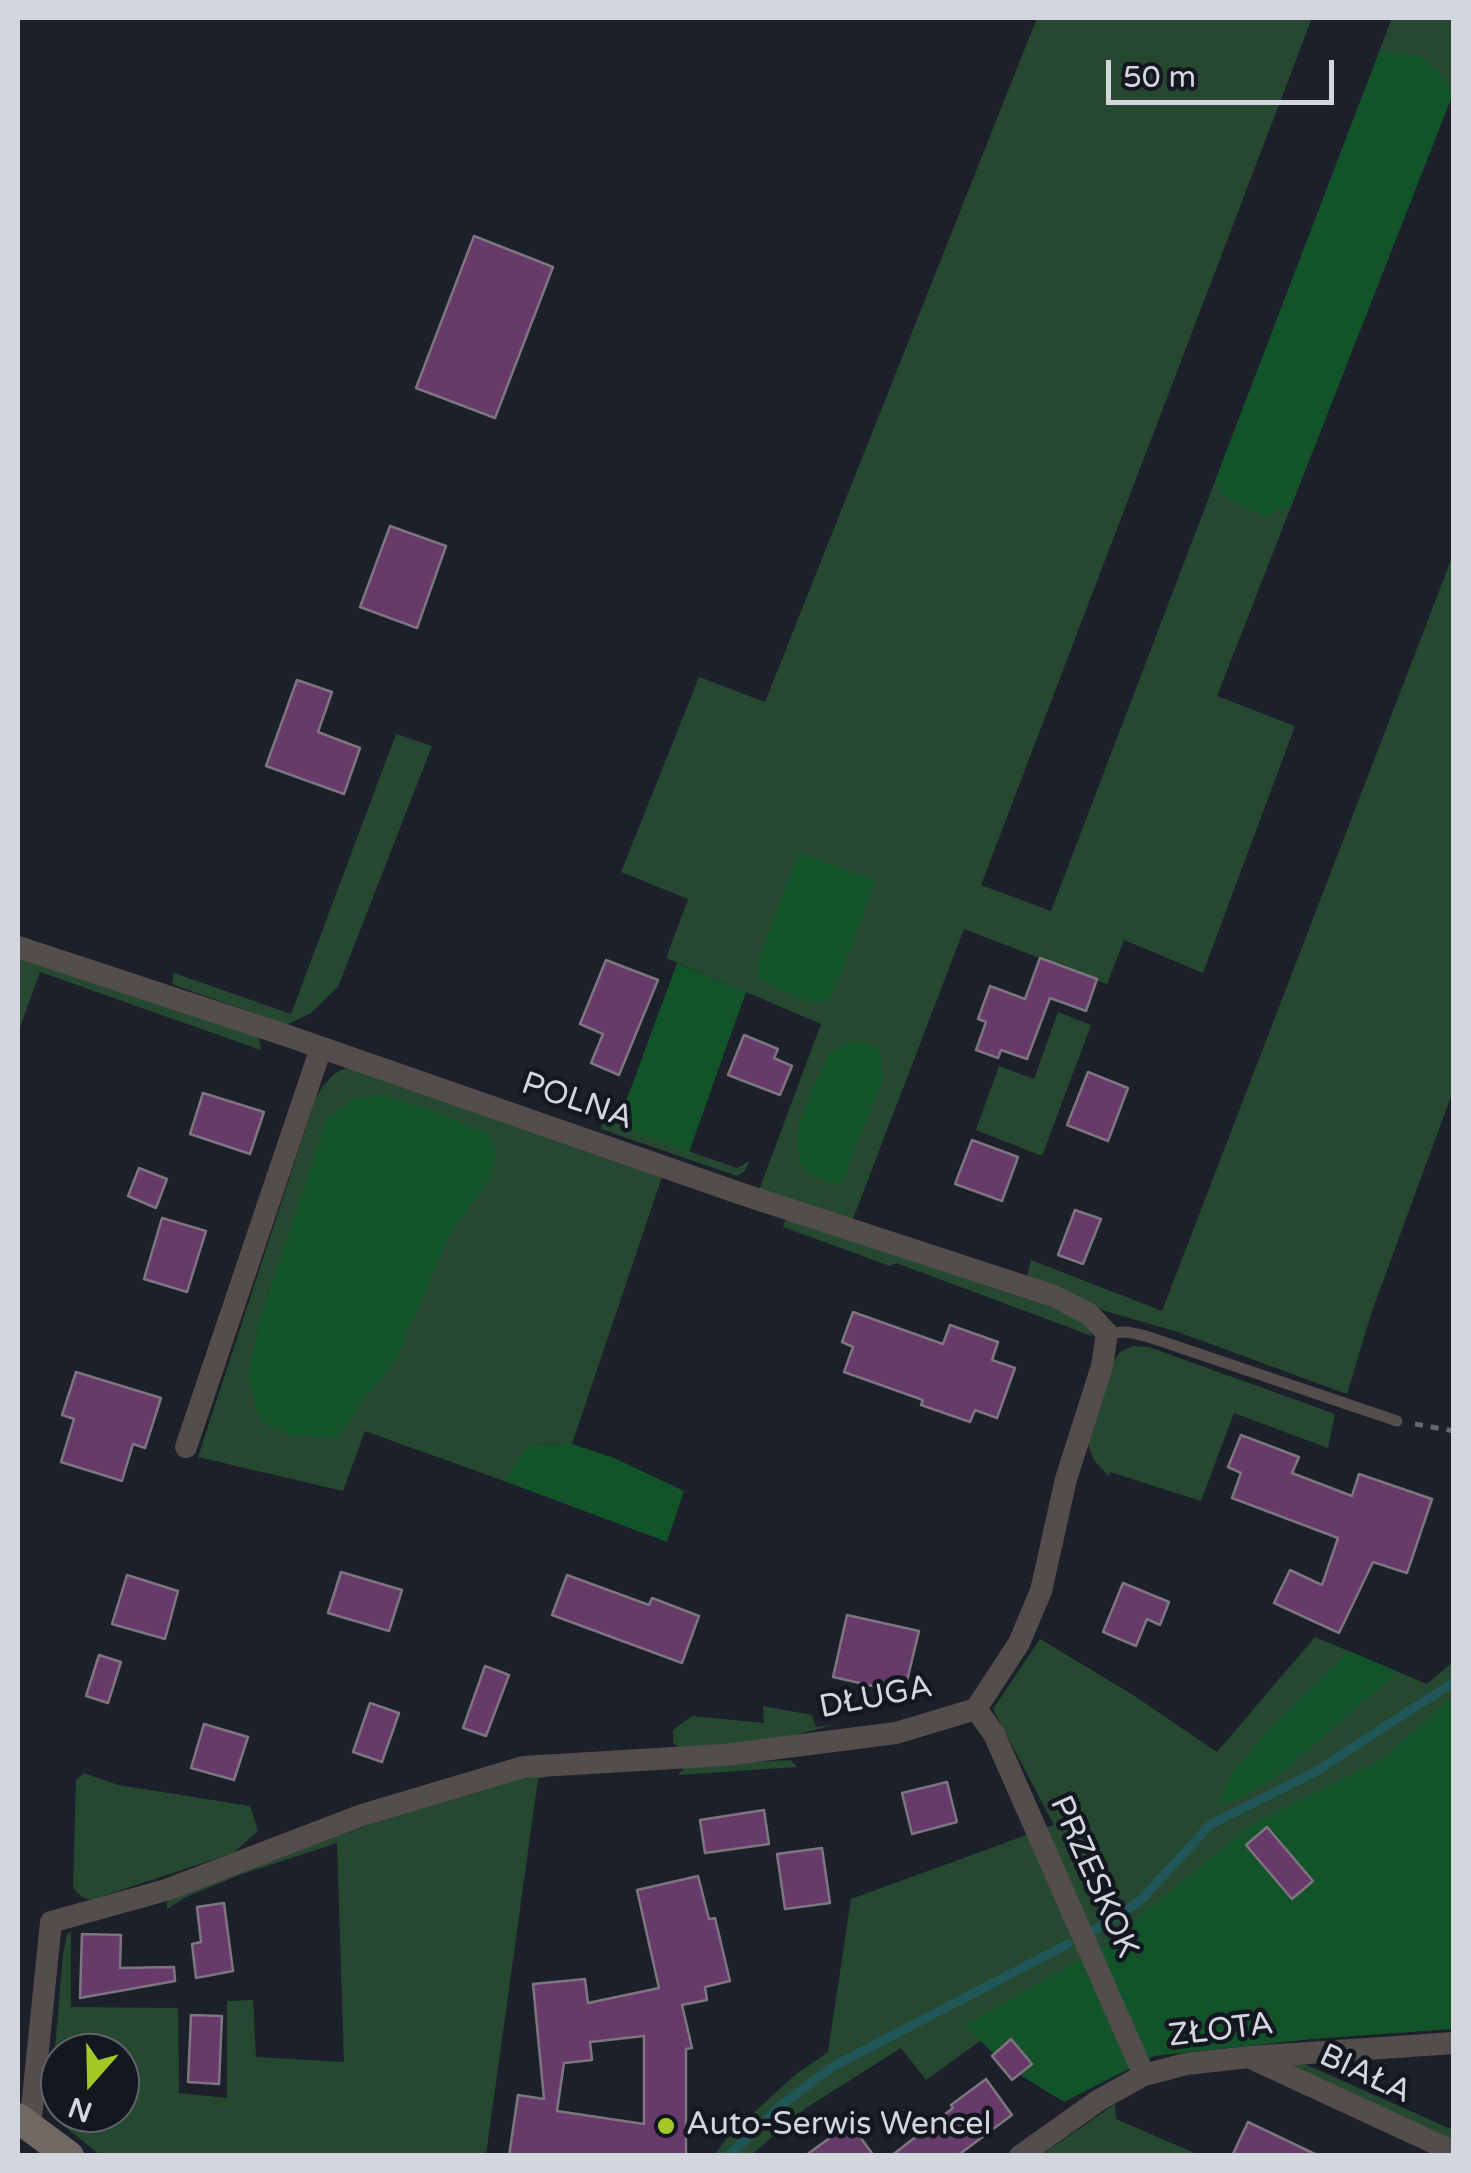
<!DOCTYPE html>
<html>
<head>
<meta charset="utf-8">
<style>
  body { margin:0 }
  #map { position:relative; width:1471px; height:2173px; overflow:hidden; background:#1c202a; font-family:"Varela Round",sans-serif }
  canvas { display:block }
  .frame { position:absolute; inset:0; border:20px solid #d3d6dd; pointer-events:none }
  .north { position:absolute; left:40px; top:2033px; width:100px; height:100px; box-sizing:border-box; background:#131720; border:2px solid #60636c; border-radius:50%; rotate:200deg; font-size:28px; font-weight:700; line-height:40px; text-align:center; color:#d3d6dd }
  .north::after { content:''; display:block; margin:auto; width:35px; height:45px; background:#a2c928; clip-path:polygon(50% 0,100% 100%,50% 72%,0 100%) }
  .scale { position:absolute; left:1106px; top:60px; width:228px; height:45px; box-sizing:border-box; border:5px solid #d3d6dd; border-top:0; padding-left:12px; font-size:30px; line-height:35px; white-space:nowrap; color:#d3d6dd; -webkit-text-stroke:8px #131720; paint-order:stroke }
</style>
</head>
<body>
<div id="map">
<canvas width="1471" height="2173"></canvas>
<div class="frame"></div>
<div class="north">N</div>
<div class="scale">50 m</div>
</div>
<script>
const ctx = document.querySelector('canvas').getContext('2d');
ctx.lineJoin = 'round';
function paint(path, color) {
  ctx.fillStyle = color;
  ctx.fill(path, 'evenodd');
}
function shape(rows) {
  const path = new Path2D();
  for (const r of rows) {
    path.moveTo(r[0], r[1]);
    for (let i = 2; i < r.length; i += 2) path.lineTo(r[i], r[i + 1]);
  }
  return path;
}
function stroke(path, color, width, dash) {
  ctx.strokeStyle = color;
  ctx.lineWidth = width;
  ctx.lineCap = dash ? 'butt' : 'round';
  ctx.setLineDash(dash || []);
  ctx.stroke(path);
}
function label(font, color, halo, rows, align = 'center') {
  ctx.font = font + ' "Varela Round",sans-serif';
  ctx.lineWidth = 9;
  ctx.setLineDash([]);
  ctx.textBaseline = 'middle';
  ctx.strokeStyle = halo;
  ctx.fillStyle = color;
  for (const [text, x, y, turn = 0] of rows) {
    ctx.save();
    ctx.translate(x, y);
    ctx.rotate((+turn || 0) * Math.PI / 180);
    ctx.textAlign = isNaN(turn) ? turn : align;
    if (halo) ctx.strokeText(text, 0, 0);
    ctx.fillText(text, 0, 0);
    ctx.restore();
  }
}
paint(shape([
  [1037,18,1312,18,981,885,1051,911,1392,18,1453,18,1453,92,1217,696,1295,726,1203,973,1124,940,1107,984,964,929,851,1224,759,1190,821,1024,666,958,688,899,621,872,699,677,765,702],
  [1453,555,1453,1091,1372,1311,1347,1394,1178,1332,1105,1311,1027,1276,1031,1260,1162,1311],
  [396,734,432,746,338,987,311,1013,286,1025,172,984,174,973,291,1014],
  [18,957,259,1037,261,1050,40,972,18,1033],
  [1058,1012,1091,1025,1042,1156,976,1130,999,1066,1034,1079],
  [353,1068,662,1177,572,1444,528,1445,504,1481,365,1431,343,1491,198,1457,316,1097,324,1085,333,1075,343,1069],
  [327,1119,253,1352,260,1318],
  [608,1105,624,1111,619,1127,737,1168,750,1161,744,1172,737,1176,601,1129],
  [786,1219,1044,1302,1083,1320,1090,1329,1092,1336,896,1263,890,1266,783,1227],
  [1132,1346,1149,1347,1335,1414,1328,1448,1234,1413,1201,1501,1110,1472,1108,1476,1094,1460,1086,1439,1110,1365,1120,1352],
  [1315,1637,1427,1684,1453,1662,1453,1696,1383,1758,1252,1824,1105,1945,965,2026,980,2041,926,2080,901,2048,806,2108,751,2155,714,2156,727,2137,795,2075,828,2052,851,1899,1054,1825,993,1709,1040,1639,1133,1695,1217,1752],
  [763,1706,812,1715,816,1727,837,1724,768,1742,681,1749,673,1743,673,1730,692,1716,764,1723],
  [791,1760,797,1767,678,1775,686,1766],
  [545,1771,547,1777,538,1779,486,2155,100,2155,52,2116,50,2109,63,1954,67,1935,71,1931,71,2007,178,2008,179,2093,227,2098,227,2001,253,2000,256,2057,344,2062,337,1843,242,1874,184,1898,167,1909,167,1902,182,1893,455,1793],
  [60,2053,120,2053,120,2113,60,2113],
  [84,1773,118,1785,250,1806,258,1831,233,1853,91,1900,82,1897,73,1888,76,1780],
  [1300,2062,1453,2130,1453,2142,1287,2064],
  [1115,2104,1116,2119,1199,2155,1040,2156]
]), '#274830');
paint(shape([
  [1380,50,1419,56,1437,69,1453,94,1292,504,1266,516,1247,509,1221,494,1215,481],
  [799,852,876,881,831,999,813,1004,788,994,760,979,757,964],
  [677,963,746,992,689,1152,617,1126],
  [845,1042,866,1042,880,1051,883,1078,841,1186,807,1173,798,1157,797,1131,811,1091,828,1056],
  [383,1095,428,1109,490,1134,495,1157,490,1178,448,1238,396,1360,361,1403,338,1438,292,1436,260,1421,248,1376,260,1318,327,1119,352,1099],
  [572,1444,614,1458,684,1491,667,1542,504,1481,528,1445],
  [1349,1651,1398,1672,1279,1775,1240,1799,1219,1806,1229,1777,1271,1727],
  [1453,1696,1453,2029,1312,2039,1154,2056,1064,2102,1012,2070,964,2026,1105,1945,1252,1824,1383,1758]
]), '#12532a');
stroke(shape([
  [1093,1931,1139,1902,1211,1824,1315,1772,1454,1682],
  [728,2156,779,2107,832,2067,1068,1944]
]), '#205658', 9);
const building = shape([
  [474,236,553,267,495,418,416,388,474,236],
  [390,526,446,546,417,628,360,607,390,526],
  [297,680,332,692,318,732,360,748,344,794,266,766,297,680],
  [1040,958,1097,979,1086,1011,1050,998,1027,1059,1001,1050,998,1058,976,1050,986,1022,978,1019,990,986,1025,999,1040,958],
  [606,960,658,980,619,1075,591,1063,603,1034,580,1024,606,960],
  [744,1035,778,1049,774,1058,792,1066,780,1095,728,1075,744,1035],
  [1088,1072,1128,1088,1108,1141,1067,1125,1088,1072],
  [203,1093,264,1112,250,1154,190,1134,203,1093],
  [972,1140,1018,1157,1002,1201,955,1184,972,1140],
  [139,1168,167,1179,156,1208,128,1196,139,1168],
  [1075,1210,1101,1219,1083,1264,1058,1255,1075,1210],
  [162,1218,206,1231,187,1292,144,1279,162,1218],
  [853,1312,943,1344,950,1325,998,1342,992,1360,1015,1368,997,1418,975,1410,970,1422,921,1405,923,1400,844,1372,853,1347,842,1342,853,1312],
  [76,1372,161,1398,145,1448,133,1444,122,1481,61,1462,74,1419,62,1415,76,1372],
  [1241,1435,1299,1457,1292,1473,1352,1496,1359,1474,1432,1499,1407,1573,1373,1562,1339,1633,1274,1603,1290,1570,1322,1585,1338,1538,1232,1498,1241,1473,1228,1467,1241,1435],
  [341,1572,402,1590,389,1631,328,1613,341,1572],
  [127,1575,178,1591,165,1639,112,1624,127,1575],
  [567,1575,649,1605,652,1598,699,1616,682,1663,552,1615,567,1575],
  [1123,1583,1169,1602,1160,1625,1147,1619,1136,1646,1103,1632,1123,1583],
  [847,1615,919,1631,904,1693,833,1677,847,1615],
  [99,1655,121,1662,108,1703,86,1696,99,1655],
  [485,1666,509,1675,486,1736,463,1728,485,1666],
  [370,1703,399,1713,382,1762,353,1752,370,1703],
  [204,1724,248,1737,234,1780,191,1768,204,1724],
  [947,1782,957,1822,912,1834,902,1793,947,1782],
  [764,1810,769,1844,705,1853,700,1820,764,1810],
  [1267,1827,1313,1881,1292,1899,1246,1845,1267,1827],
  [822,1848,830,1903,785,1909,777,1854,822,1848],
  [698,1876,709,1919,715,1918,730,1981,705,1987,707,2000,682,2005,692,2048,686,2049,686,2156,509,2156,518,2095,544,2099,533,1984,585,1979,588,2003,659,1988,637,1890,698,1876],
  [644,2036,644,2124,557,2111,564,2063,592,2060,590,2042,644,2036],
  [224,1903,233,1971,196,1978,192,1944,201,1942,197,1907,224,1903],
  [82,1934,121,1935,120,1968,174,1967,175,1981,80,1998,82,1934],
  [191,2015,222,2016,219,2084,188,2082,191,2015],
  [1011,2039,1032,2064,1012,2080,992,2056,1011,2039],
  [986,2079,1012,2115,957,2156,891,2156,953,2108,951,2105,986,2079],
  [1248,2122,1319,2156,1232,2156,1248,2122],
  [850,2123,874,2156,805,2156,850,2123]
]);
paint(building, '#663a69');
stroke(building, '#7f7580', 2.5);
stroke(shape([
  [1415,1424,1454,1431]
]), '#636770', 5, [8, 8]);
stroke(shape([
  [1107,1333,1127,1332,1146,1336,1397,1421]
]), '#534e4b', 11);
stroke(shape([
  [18,947,288,1036,742,1194,1054,1296,1089,1314,1107,1333,1102,1366,1066,1479,1041,1591,1019,1643,976,1709,896,1733,724,1755,523,1767,362,1815,166,1890,51,1922,30,2128],
  [186,1447,321,1048],
  [976,1709,994,1734,1144,2075],
  [1253,2059,1454,2152],
  [1020,2156,1099,2100,1144,2075,1186,2064,1250,2057,1454,2043]
]), '#534e4b', 22);
stroke(shape([
  [18,2118,69,2156]
]), '#706862', 30);
for (const [x, y, r, color] of [
  [666,2126,10,"#a2c928"]
]) {
  const dot = new Path2D();
  dot.arc(x, y, r, 0, 2 * Math.PI);
  ctx.fillStyle = color;
  ctx.fill(dot);
  stroke(dot, '#131720', 4);
}
label('32px', '#d3d6dd', '#131720', [
  ["POLNA",577,1102,19],
  ["DŁUGA",876,1698,-11],
  ["PRZESKOK",1093,1877,66],
  ["ZŁOTA",1221,2031,-7],
  ["BIAŁA",1365,2075,25]
]);
label('32px', '#d3d6dd', '#131720', [
  ["Auto-Serwis Wencel",686,2126]
], 'left');
</script>
</body>
</html>
